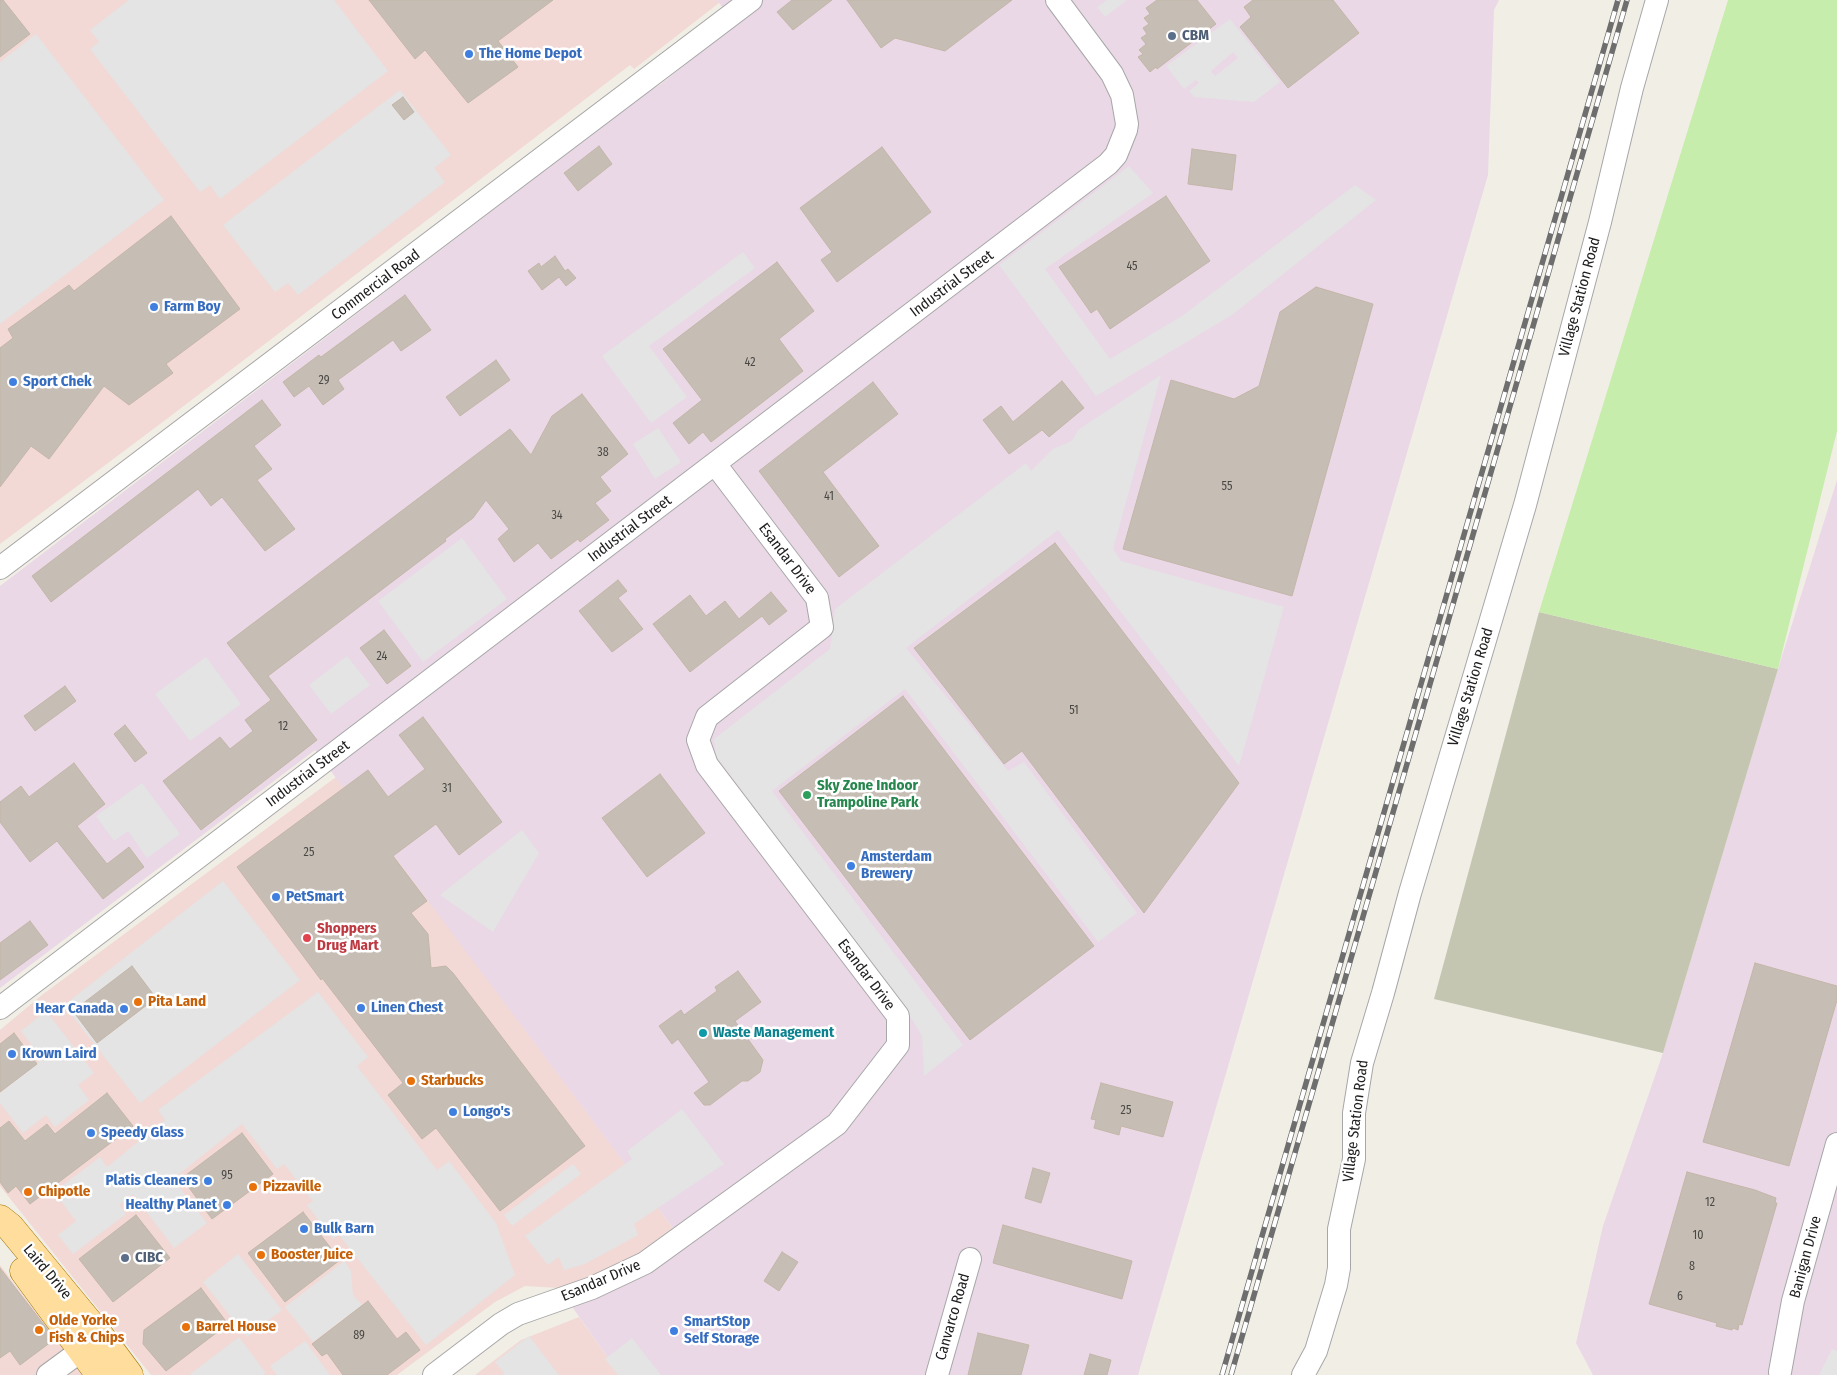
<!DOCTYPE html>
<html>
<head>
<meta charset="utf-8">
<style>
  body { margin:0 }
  canvas { display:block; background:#f1eee6 }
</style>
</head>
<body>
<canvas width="1837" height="1375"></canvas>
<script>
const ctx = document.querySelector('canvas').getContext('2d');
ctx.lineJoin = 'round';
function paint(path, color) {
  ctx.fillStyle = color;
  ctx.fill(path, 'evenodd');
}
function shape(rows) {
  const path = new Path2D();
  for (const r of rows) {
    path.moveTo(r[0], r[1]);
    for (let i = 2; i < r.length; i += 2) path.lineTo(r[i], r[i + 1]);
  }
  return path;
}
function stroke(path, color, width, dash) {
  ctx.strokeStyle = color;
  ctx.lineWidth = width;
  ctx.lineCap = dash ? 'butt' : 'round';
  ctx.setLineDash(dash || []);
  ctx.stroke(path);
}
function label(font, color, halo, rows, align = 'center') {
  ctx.font = font + ' "Fira Sans Condensed",sans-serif';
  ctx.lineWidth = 5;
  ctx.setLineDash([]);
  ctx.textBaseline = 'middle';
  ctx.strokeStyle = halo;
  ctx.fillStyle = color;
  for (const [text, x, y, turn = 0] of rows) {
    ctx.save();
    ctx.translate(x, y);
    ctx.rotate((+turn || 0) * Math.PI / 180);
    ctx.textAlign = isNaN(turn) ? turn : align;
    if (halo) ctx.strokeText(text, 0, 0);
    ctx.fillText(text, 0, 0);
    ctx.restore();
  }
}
paint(shape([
  [0,0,717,0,719,3,634,69,630,65,168,418,0,544],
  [336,777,673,1228,632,1260,559,1288,525,1286,495,1302,397,1375,151,1375,0,1186,0,1030,42,995],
  [0,1265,84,1375,0,1375],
  [579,1317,620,1375,475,1375,521,1340]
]), '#f2d9d5');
paint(shape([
  [717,0,1499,0,1494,10,1488,175,1138,1375,620,1375,559,1288,632,1260,673,1228,315,750,0,988,0,586,645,94,661,84,735,25],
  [1837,480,1837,1375,1593,1375,1576,1343,1603,1226,1663,1053,1778,669]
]), '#ead8e6');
paint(shape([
  [1539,612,1778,669,1663,1053,1434,999]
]), '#c5c6b1');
paint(shape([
  [1728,0,1837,0,1837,431,1778,669,1539,612]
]), '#c6edab');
paint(shape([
  [129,0,334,0,388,71,220,199,210,185,200,192,90,49,99,42,90,30],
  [1107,0,1127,0,1105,17,1097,7],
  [1230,19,1280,82,1254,102,1194,97,1189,91,1199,83,1196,80,1184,89,1166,66],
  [1233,52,1238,58,1215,76,1211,71],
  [36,34,164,200,0,324,0,62],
  [400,90,451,155,434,168,445,182,298,295,288,283,275,292,223,225],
  [1129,166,1153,193,1045,269,1110,359,1182,316,1355,185,1376,200,1232,315,1096,396,999,265],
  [743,252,755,268,649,346,687,397,651,423,602,356],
  [1161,375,1113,549,1121,561,1284,607,1239,766,1058,530,906,648,1008,771,1024,762,1137,913,1098,942,905,689,772,791,963,1045,924,1076,922,1036,903,1005,716,756,714,739,830,649,835,609,1026,463,1031,471,1053,449,1072,441,1078,430],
  [658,428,681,462,655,479,633,444],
  [462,538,507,599,423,662,378,601],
  [347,656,370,685,331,714,309,685],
  [206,657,241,704,190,741,155,694],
  [142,783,180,834,147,858,128,831,114,841,96,816],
  [522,830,539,853,493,932,440,895],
  [223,881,300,980,140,1103,64,1005],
  [318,992,368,1057,357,1066,437,1170,449,1161,496,1223,515,1275,426,1345,339,1235,333,1239,307,1205,313,1201,284,1164,277,1169,242,1124,173,1179,207,1223,174,1248,133,1194,119,1205,126,1214,73,1254,58,1235,76,1221,54,1192,100,1157,107,1167,165,1120,158,1110],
  [46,1011,94,1073,78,1085,89,1100,55,1127,46,1115,23,1133,0,1103,0,1093,42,1059,21,1031],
  [682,1109,724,1164,634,1224,638,1235,585,1264,564,1270,559,1257,548,1265,525,1236,632,1159,627,1151],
  [573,1164,581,1174,512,1226,504,1215],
  [238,1254,282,1310,247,1337,203,1282],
  [344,1261,351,1271,353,1295,362,1305,313,1342,285,1307],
  [529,1336,559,1375,502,1375,504,1373,495,1362],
  [239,1337,266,1373,263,1375,189,1375],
  [632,1338,661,1375,618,1375,605,1359],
  [305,1341,330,1375,277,1375,270,1366],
  [1832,1349,1837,1351,1837,1375,1819,1375]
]), '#e4e4e4');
const building = shape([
  [0,0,3,0,30,34,0,57,0,0],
  [369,0,553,0,498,41,518,67,468,103,425,50,415,59,369,0],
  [792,0,832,0,793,30,777,12,792,0],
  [847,0,1012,0,945,51,895,38,881,48,847,0],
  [1157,0,1197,0,1216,24,1157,69,1156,67,1150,72,1138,57,1143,54,1139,50,1146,44,1141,38,1147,34,1143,28,1149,24,1144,18,1150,14,1146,8,1157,0],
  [1253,0,1333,0,1359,33,1288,88,1240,27,1251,17,1244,7,1253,0],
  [403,97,414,112,404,120,392,105,403,97],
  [599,146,612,164,578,191,564,173,599,146],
  [882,147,931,212,837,282,821,260,832,252,800,208,882,147],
  [1192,149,1236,155,1232,190,1188,184,1192,149],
  [1166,196,1210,261,1110,329,1097,309,1091,313,1059,267,1166,196],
  [171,216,240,309,166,364,173,373,129,405,104,386,49,459,31,446,0,487,0,348,13,338,8,329,69,285,74,291,171,216],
  [555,256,565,271,568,269,576,278,566,286,559,277,542,290,528,271,539,263,541,267,555,256],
  [777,262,814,311,779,339,803,371,711,442,703,432,689,444,673,423,702,400,663,349,777,262],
  [1316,287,1373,304,1292,596,1123,549,1171,380,1234,399,1259,386,1280,312,1316,287],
  [405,295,431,330,401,351,393,340,338,380,344,389,323,405,309,386,294,397,283,382,319,355,321,357,405,295],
  [496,360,510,380,460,416,446,397,496,360],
  [1062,381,1084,408,1049,437,1042,430,1009,454,983,420,1001,406,1013,422,1062,381],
  [873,382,898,414,823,472,879,546,839,577,759,471,873,382],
  [582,394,628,454,600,477,611,491,595,503,609,520,580,542,578,539,551,559,538,543,514,562,498,539,509,529,486,500,473,518,445,539,446,541,268,676,317,740,201,830,163,781,220,737,230,749,253,731,245,720,271,700,227,643,510,429,531,455,552,416,582,394],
  [262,400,281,425,254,446,272,469,257,480,295,529,265,551,222,497,211,506,198,489,51,602,32,576,262,400],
  [1055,543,1239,783,1144,913,1022,751,1004,764,914,648,1055,543],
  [618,580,627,591,618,598,643,629,612,652,579,611,618,580],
  [771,592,787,611,769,625,762,616,690,672,653,624,690,595,706,616,725,601,739,619,771,592],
  [384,630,411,666,387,684,360,648,384,630],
  [65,686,76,701,35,731,24,716,65,686],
  [903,696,1094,946,970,1040,779,791,903,696],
  [423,717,502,822,459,855,436,824,393,856,427,901,411,913,428,934,431,968,446,966,453,973,585,1146,500,1211,436,1128,422,1139,388,1095,403,1083,322,978,321,980,237,867,368,770,388,797,425,769,399,735,423,717],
  [125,725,147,753,135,762,114,734,125,725],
  [74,763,105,804,77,826,107,864,129,847,144,867,103,899,57,841,30,862,0,822,0,802,21,786,29,797,74,763],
  [660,774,705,833,647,877,602,818,660,774],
  [30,921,48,945,0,980,0,943,30,921],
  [1755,963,1837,986,1837,1000,1789,1166,1703,1142,1755,963],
  [132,966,156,998,97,1043,73,1011,132,966],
  [738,971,761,1002,735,1021,763,1060,760,1072,748,1081,742,1081,710,1105,704,1105,694,1093,709,1082,678,1039,672,1044,659,1026,681,1010,684,1015,717,991,715,987,738,971],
  [14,1033,37,1064,0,1092,0,1044,14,1033],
  [1101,1083,1173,1102,1163,1137,1121,1126,1119,1135,1094,1128,1096,1120,1091,1119,1101,1083],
  [107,1093,133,1126,30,1204,16,1186,8,1193,0,1182,0,1128,9,1121,25,1141,47,1124,55,1134,107,1093],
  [242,1133,273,1174,212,1219,182,1178,242,1133],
  [1033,1168,1050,1173,1041,1203,1025,1198,1033,1168],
  [1687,1172,1755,1190,1776,1198,1775,1203,1777,1203,1751,1293,1742,1325,1739,1324,1738,1330,1733,1328,1732,1330,1716,1326,1717,1323,1649,1304,1687,1172],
  [303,1212,340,1260,285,1302,248,1253,303,1212],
  [136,1215,170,1258,113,1302,79,1259,136,1215],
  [1003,1225,1132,1261,1122,1299,993,1263,1003,1225],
  [782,1252,798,1262,779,1291,764,1281,782,1252],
  [0,1268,55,1339,20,1365,10,1351,0,1358,0,1268],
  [201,1288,228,1324,166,1371,143,1344,144,1330,201,1288],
  [368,1301,397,1339,406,1332,420,1350,387,1375,343,1375,327,1353,322,1356,312,1344,368,1301],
  [978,1333,1029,1345,1021,1375,968,1375,978,1333],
  [1090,1354,1111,1360,1107,1375,1084,1375,1090,1354]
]);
paint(building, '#c6beb5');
stroke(building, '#c4b6a8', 1);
const minor = shape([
  [0,568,751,0],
  [0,1008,1108,164,1116,155,1126,130,1127,124,1122,95,1112,74,1057,0],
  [1780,1372,1793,1301,1837,1144],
  [48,1375,82,1350],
  [434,1375,501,1324,518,1314,592,1288,645,1263,837,1124,898,1045,898,1016,707,765,698,740,707,717,822,627,817,598,715,464],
  [937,1375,970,1259],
  [1303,1375,1316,1351,1336,1285,1339,1268,1339,1229,1354,1159,1354,1113,1362,1063,1383,993,1410,893,1525,505,1600,222,1632,88,1657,0]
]);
const major = shape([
  [0,1219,10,1227,100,1336,129,1375],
  [24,1271,100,1375]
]);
stroke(minor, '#a7a7a7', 24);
stroke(major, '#9c7500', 29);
stroke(minor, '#fff', 22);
stroke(major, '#ffdd9d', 28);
const rail = shape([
  [1222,1375,1618,0],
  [1231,1375,1627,0]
]);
stroke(rail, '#6e6e6e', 5.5);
stroke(rail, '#fff', 4, [11]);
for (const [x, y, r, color] of [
  [1172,36,5,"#5c6f8a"],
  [469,54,5,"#3f7fe0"],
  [154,307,5,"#3f7fe0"],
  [13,382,5,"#3f7fe0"],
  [807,795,5,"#2e9e5b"],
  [851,866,5,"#3f7fe0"],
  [276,897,5,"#3f7fe0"],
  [307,938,5,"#e0444e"],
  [138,1002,5,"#e8710a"],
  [361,1008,5,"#3f7fe0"],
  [124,1009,5,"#3f7fe0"],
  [703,1033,5,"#0f9aa8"],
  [12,1054,5,"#3f7fe0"],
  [411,1081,5,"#e8710a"],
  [453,1112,5,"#3f7fe0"],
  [91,1133,5,"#3f7fe0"],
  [208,1181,5,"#3f7fe0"],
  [253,1187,5,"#e8710a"],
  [28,1192,5,"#e8710a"],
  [227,1205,5,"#3f7fe0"],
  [304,1229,5,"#3f7fe0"],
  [261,1255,5,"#e8710a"],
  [125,1258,5,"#5c6f8a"],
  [186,1327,5,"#e8710a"],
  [39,1330,5,"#e8710a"],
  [674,1331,5,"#3f7fe0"]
]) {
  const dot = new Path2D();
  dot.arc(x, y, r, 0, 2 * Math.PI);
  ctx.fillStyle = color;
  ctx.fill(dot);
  stroke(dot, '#fff', 2);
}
label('12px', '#4a4845', null, [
  ["45",1132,267],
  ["42",750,363],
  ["29",324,381],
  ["38",603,453],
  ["55",1227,487],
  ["41",829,497],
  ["34",557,516],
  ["24",382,657],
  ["51",1074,711],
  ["12",283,727],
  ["31",447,789],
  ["25",309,853],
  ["25",1126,1111],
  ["95",227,1176],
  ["12",1710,1203],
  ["10",1698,1236],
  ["8",1692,1267],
  ["6",1680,1297],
  ["89",359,1336]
]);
label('bold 15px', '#4e5e75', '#fff', [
  ["CBM",1182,36],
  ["CIBC",135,1258]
], 'left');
label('bold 15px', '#366cbe', '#fff', [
  ["The Home Depot",479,54],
  ["Farm Boy",164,307],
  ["Sport Chek",23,382],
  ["Amsterdam",861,857],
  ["Brewery",861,874],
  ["PetSmart",286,897],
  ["Linen Chest",371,1008],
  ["Hear Canada",114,1009,"right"],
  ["Krown Laird",22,1054],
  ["Longo's",463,1112],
  ["Speedy Glass",101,1133],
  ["Platis Cleaners",198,1181,"right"],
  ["Healthy Planet",217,1205,"right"],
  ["Bulk Barn",314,1229],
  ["SmartStop",684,1322],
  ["Self Storage",684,1339]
], 'left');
label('15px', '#202020', '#fff', [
  ["Industrial Street",952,284,-37],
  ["Commercial Road",376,285,-37],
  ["Village Station Road",1580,297,-75],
  ["Industrial Street",630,529,-37],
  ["Esandar Drive",787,559,53],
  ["Village Station Road",1471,687,-73],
  ["Industrial Street",308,774,-37],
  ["Esandar Drive",866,975,53],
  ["Village Station Road",1356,1121,-83],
  ["Banigan Drive",1806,1257,-75],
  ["Laird Drive",47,1272,50],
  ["Esandar Drive",601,1281,-23],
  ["Canvarco Road",953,1317,-74]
]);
label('bold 15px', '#27864d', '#fff', [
  ["Sky Zone Indoor",817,786],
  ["Trampoline Park",817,803]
], 'left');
label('bold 15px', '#be3a42', '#fff', [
  ["Shoppers",317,929],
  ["Drug Mart",317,946]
], 'left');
label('bold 15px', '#c56008', '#fff', [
  ["Pita Land",148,1002],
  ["Starbucks",421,1081],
  ["Pizzaville",263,1187],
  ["Chipotle",38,1192],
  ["Booster Juice",271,1255],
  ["Olde Yorke",49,1321],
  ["Fish & Chips",49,1338],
  ["Barrel House",196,1327]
], 'left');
label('bold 15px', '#0d838f', '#fff', [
  ["Waste Management",713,1033]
], 'left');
</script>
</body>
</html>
